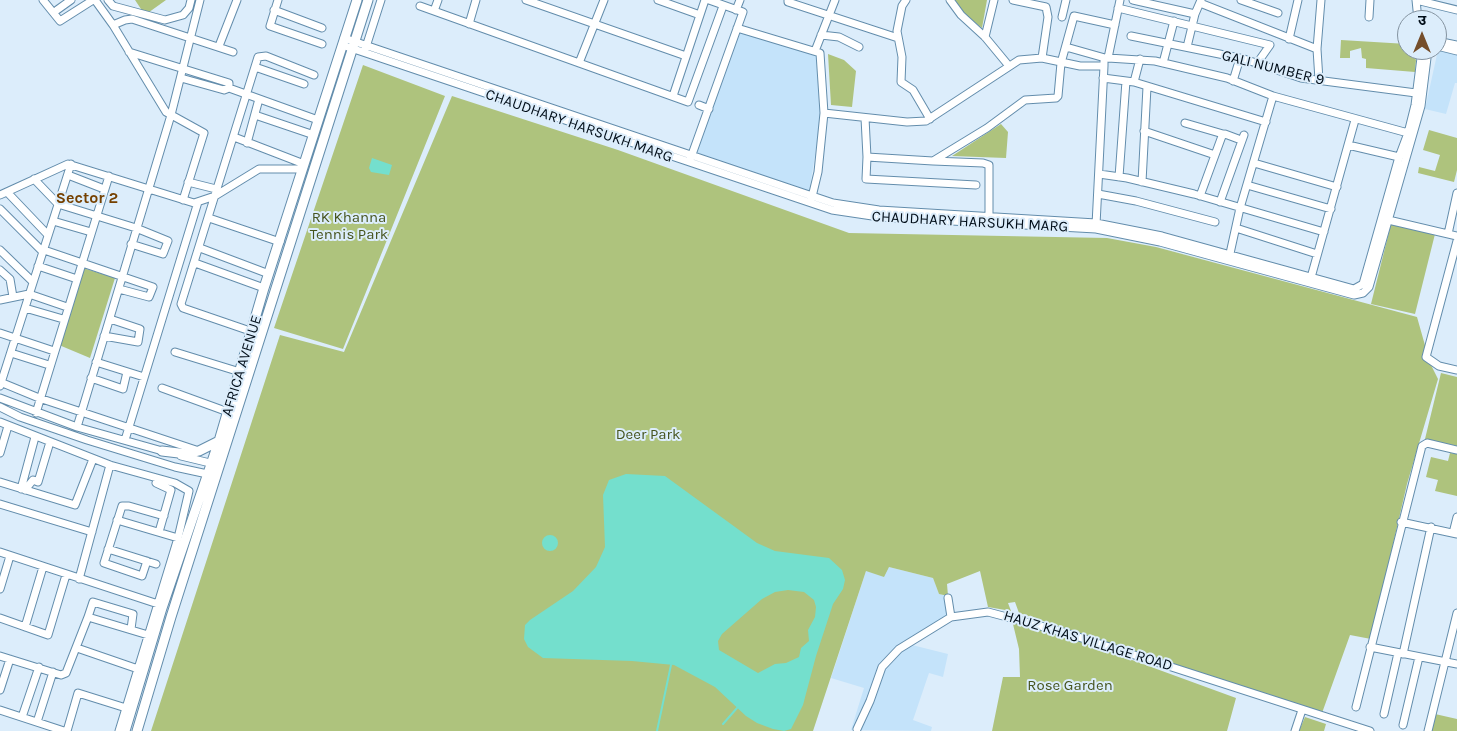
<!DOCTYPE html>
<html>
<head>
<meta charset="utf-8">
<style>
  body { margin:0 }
  #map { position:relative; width:1457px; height:731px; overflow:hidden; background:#dcedfb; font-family:Karla,"Noto Sans Devanagari",sans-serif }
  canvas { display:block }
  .north { position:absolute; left:1397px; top:10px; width:50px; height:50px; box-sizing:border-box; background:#dcedfb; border:1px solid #8493a0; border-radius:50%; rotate:0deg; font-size:14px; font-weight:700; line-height:20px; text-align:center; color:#010d18 }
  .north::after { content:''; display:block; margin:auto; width:18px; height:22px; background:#754e2b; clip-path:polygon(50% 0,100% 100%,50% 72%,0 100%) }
</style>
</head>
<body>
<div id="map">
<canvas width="1457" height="731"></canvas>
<div class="north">उ</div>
</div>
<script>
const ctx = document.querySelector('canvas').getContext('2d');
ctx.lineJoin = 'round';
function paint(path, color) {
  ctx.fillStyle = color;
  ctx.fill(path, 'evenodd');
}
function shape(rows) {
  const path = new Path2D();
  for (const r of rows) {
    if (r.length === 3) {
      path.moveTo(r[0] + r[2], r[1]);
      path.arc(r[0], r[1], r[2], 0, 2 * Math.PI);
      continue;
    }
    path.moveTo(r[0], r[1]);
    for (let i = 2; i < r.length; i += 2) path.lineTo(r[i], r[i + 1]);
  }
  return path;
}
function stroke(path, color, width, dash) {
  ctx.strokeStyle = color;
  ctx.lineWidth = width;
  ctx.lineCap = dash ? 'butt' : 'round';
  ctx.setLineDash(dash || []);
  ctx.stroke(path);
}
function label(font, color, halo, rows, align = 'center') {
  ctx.font = font + ' Karla,sans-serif';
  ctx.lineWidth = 4;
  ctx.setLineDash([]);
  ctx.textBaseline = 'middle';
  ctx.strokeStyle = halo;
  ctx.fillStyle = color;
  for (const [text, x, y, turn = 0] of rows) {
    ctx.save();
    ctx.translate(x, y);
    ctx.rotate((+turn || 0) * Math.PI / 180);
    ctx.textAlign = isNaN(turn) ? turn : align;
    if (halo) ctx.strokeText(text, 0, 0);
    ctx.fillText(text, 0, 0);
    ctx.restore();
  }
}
paint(shape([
  [739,31,818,55,822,112,809,192,696,154],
  [1438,50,1457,54,1457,83,1455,83,1446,114,1425,109],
  [889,567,933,578,939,594,948,596,951,617,912,645,948,654,943,677,929,673,913,720,932,727,931,731,851,730,864,688,831,678,866,571]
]), '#c4e3fa');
paint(shape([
  [135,0,166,0,145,15],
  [954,0,987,0,982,28,963,13],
  [1341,40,1407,44,1407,50,1411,50,1416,60,1415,72,1366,68,1366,59,1362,58,1361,48,1350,51,1350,58,1340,58],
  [828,54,844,60,856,71,852,107,831,105],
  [363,65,445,96,343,349,274,328],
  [452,96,618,150,849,233,1107,238,1156,247,1417,317,1430,363,1438,379,1407,484,1371,639,1350,635,1322,713,1019,613,1015,602,1008,603,1011,611,988,607,980,571,947,584,948,596,939,594,933,578,889,567,884,577,866,571,813,731,151,731,280,335,344,352],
  [1001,124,1008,132,1006,158,952,156],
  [1429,130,1457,138,1457,170,1454,182,1418,173,1419,167,1435,171,1440,155,1423,150],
  [1391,224,1435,234,1415,314,1371,304],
  [83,268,115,278,90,358,59,345],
  [1441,373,1457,377,1457,446,1425,439],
  [1450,453,1457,454,1457,496,1435,491,1438,480,1426,477,1431,457,1448,461],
  [1012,620,1038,629,1039,626,1236,698,1227,731,992,731,1003,677,1020,677,1019,649],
  [1435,714,1457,719,1457,731,1431,731],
  [1305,717,1326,724,1324,731,1299,731]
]), '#aec37d');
paint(shape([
  [372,158,392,165,389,175,371,172,369,168],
  [626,474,665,476,757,543,775,551,829,558,842,570,845,580,843,589,833,604,816,656,803,705,791,729,784,731,773,729,757,723,746,716,715,687,674,665,632,661,543,658,528,647,524,639,525,625,530,620,573,591,596,567,605,547,603,495,609,480],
  [788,590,804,592,814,600,816,607,815,617,808,630,809,641,801,648,799,657,786,663,775,664,758,673,719,650,718,641,722,634,762,599,775,592],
  [550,543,8]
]), '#74dfcd');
stroke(shape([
  [723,724,737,708],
  [657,731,671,665]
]), '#74dfcd', 2);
const minor = shape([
  [43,0,60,21,93,0],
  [95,0,113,25,166,112,204,133,183,200],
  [108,0,113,6,165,20,183,15,189,8,191,0],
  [278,0,270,26,322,44],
  [526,0,686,56],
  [658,0,700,15],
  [788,0,788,2,898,38],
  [906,0,902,6,897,31,902,57,901,82,913,90,930,119],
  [950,0,961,15,985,37,1009,66],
  [1013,0,1046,7,1048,17,1042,58],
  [1133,0,1195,14],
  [1241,0,1278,13],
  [1416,0,1457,10],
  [1416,0,1418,20],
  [1200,3,1317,49],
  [420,6,688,102,723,6],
  [1118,8,1270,45,1258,62],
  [57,10,71,0],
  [274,10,322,28],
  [736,10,740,0],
  [434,11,438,0],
  [1062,17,1066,0],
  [1369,17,1370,0],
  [469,24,476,0],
  [113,25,125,20,132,19,233,52],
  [737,28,820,53,824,113],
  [821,35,839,37,859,47],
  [1131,36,1244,59,1301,78,1416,93],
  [985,37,994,0],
  [344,38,833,203,879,210,1096,223,1162,236,1354,289,1363,284,1399,157,1408,133,1415,105,1422,50],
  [1289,39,1298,0],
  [1437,41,1457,45],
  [342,45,832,210,879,217,1096,229,1160,242,1354,295,1363,293,1369,287,1421,106,1428,50],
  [219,46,237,0],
  [1437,46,1457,51],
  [1066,47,1105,58],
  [1187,47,1195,14,1201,0],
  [365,50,381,0],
  [815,51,835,0],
  [129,52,229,83,229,88],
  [1108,58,1120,0],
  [579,63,604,0],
  [1163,63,1174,21],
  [1104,66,1104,59,1108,58,1155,61,1227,78,1273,96,1408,133],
  [255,67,304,84],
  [181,78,224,90,229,88,318,120],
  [1103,78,1134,82,1266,122],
  [1319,80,1317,49,1321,0],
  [1233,81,1240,58],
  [1134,82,1140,59],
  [673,96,705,0],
  [699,105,709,109],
  [255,115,314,135],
  [865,118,867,157],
  [1185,123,1223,134],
  [1144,131,1215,155],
  [234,137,304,164],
  [247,143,259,99],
  [1348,145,1355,120],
  [690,160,743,12,709,0],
  [933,161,983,163,989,165,989,221],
  [1254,163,1337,187],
  [1099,174,1127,178,1194,194,1324,232],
  [68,175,104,189],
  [1119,177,1126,81],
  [34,179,58,204,136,228,168,241,163,254,131,244],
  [188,182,216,189],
  [1142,182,1147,87],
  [976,185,866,179,867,157,933,161,987,128,1025,100,1056,98,1058,96,1061,63,1074,16,1115,25],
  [1247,185,1331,209],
  [7,192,48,235],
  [1098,194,1136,201,1215,222],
  [0,195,68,164,194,203,215,196,259,169,302,169],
  [1200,196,1222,136,1225,134,1241,140],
  [811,201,818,172,824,113,907,122,926,121,1019,60,1042,58,1080,66,1104,66,1096,225],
  [1220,202,1244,135],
  [0,209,43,252],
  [209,218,280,242],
  [1384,219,1457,236],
  [53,221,91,232],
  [1236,228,1317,254],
  [1448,234,1457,193],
  [1457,241,1426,357,1439,366,1457,370],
  [200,248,269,274],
  [0,250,33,282],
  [44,250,153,287,149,297,119,289],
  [1229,258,1240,208,1273,96],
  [195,263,264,288],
  [38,266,77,279],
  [0,270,10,279,13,297],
  [1310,281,1348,145,1399,157],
  [0,300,29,294,67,307],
  [25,308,63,319],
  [253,332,183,308,181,304,258,57,266,56,314,75],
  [0,333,54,351],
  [104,336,138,342,140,329,110,319],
  [175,352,240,372],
  [11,353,49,365],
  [96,362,144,377],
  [91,378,123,389,127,372],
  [0,382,39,398,199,451],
  [0,386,71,164],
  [162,388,228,412],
  [0,398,77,427,166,452],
  [0,407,20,417,87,440,175,467,212,475],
  [36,413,109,176],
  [0,422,110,465,175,483,189,491,178,538,119,731],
  [77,427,171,115,200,0],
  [125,440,198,202],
  [0,453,8,426],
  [181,456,210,463,212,467],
  [0,482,75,505,93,459],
  [156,483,171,490,159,532],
  [21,489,35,437],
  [25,490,33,480,38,482,50,442],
  [0,504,92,532],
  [117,520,178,538],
  [1401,522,1457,534],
  [1453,533,1457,517],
  [108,549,156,564],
  [0,552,158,604],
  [147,561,142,576,104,563,122,506,129,506,164,516],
  [79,579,110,465],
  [0,589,10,556],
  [948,598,951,617],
  [88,617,93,602,133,614,131,629],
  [0,618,48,635,66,575],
  [25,627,43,567],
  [1370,647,1457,664],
  [77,648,138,669],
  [1403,654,1431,527],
  [0,656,61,675,66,673,88,617,148,635],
  [0,690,10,659],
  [1356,707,1422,446,1427,443,1457,450],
  [0,710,64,731],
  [1384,714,1398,653],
  [22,717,39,667],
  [37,722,53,672],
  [1403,725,1419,657],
  [857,729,870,701,882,667,899,649,951,617,988,612,1063,632,1370,731],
  [67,731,78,693,126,708],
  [1295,731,1302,710],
  [1428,731,1457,613]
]);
const major = shape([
  [162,451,187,454,199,451,219,441],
  [125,731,162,608,219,441,264,288,357,0],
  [137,731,171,617,368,0]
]);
stroke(minor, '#638dac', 9);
stroke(major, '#638dac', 11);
stroke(minor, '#fff', 7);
stroke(major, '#fff', 9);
label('15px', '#010d18', '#dcedfb', [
  ["GALI NUMBER 9",1273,68,14],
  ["CHAUDHARY HARSUKH MARG",579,126,19],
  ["CHAUDHARY HARSUKH MARG",970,222,3],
  ["AFRICA AVENUE",242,366,-73],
  ["HAUZ KHAS VILLAGE ROAD",1088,641,17]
]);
label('15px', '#46541e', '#dcedfb', [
  ["RK Khanna",349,218],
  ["Tennis Park",349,235],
  ["Deer Park",648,435],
  ["Rose Garden",1070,686]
]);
label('bold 16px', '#754000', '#dcedfb', [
  ["Sector 2",87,198]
]);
</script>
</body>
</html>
